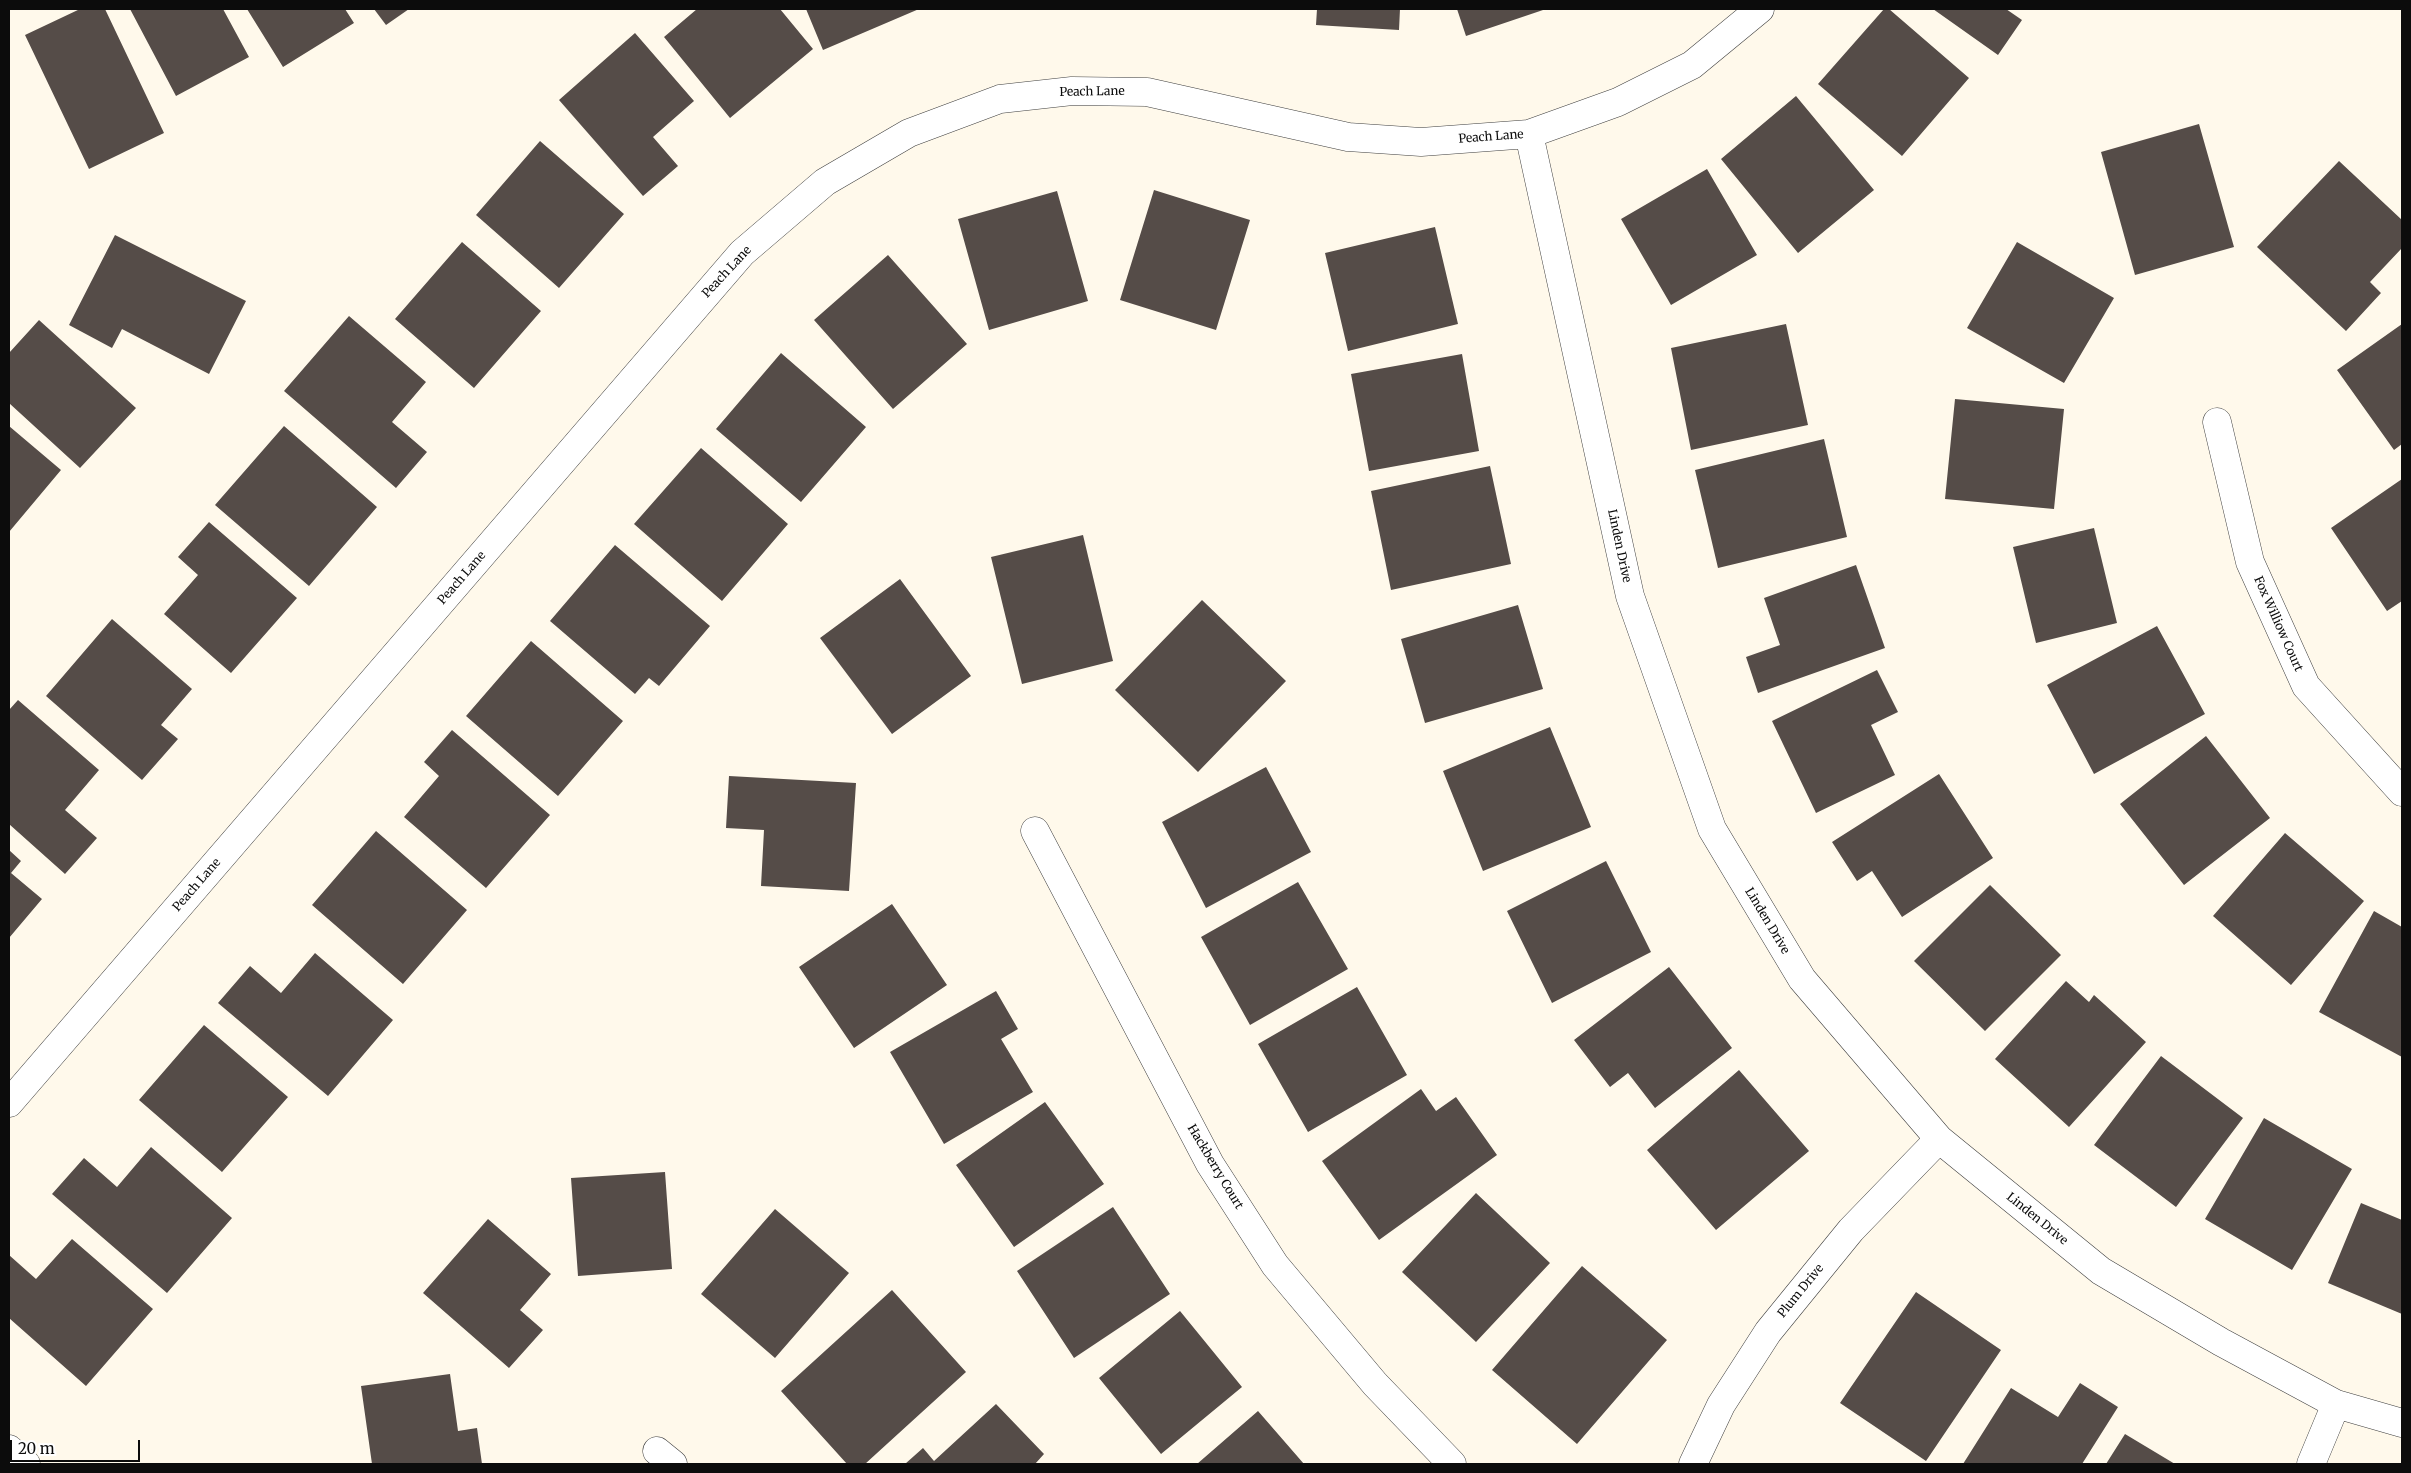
<!DOCTYPE html>
<html>
<head>
<meta charset="utf-8">
<style>
  body { margin:0 }
  #map { position:relative; width:2411px; height:1473px; overflow:hidden; background:#fff9eb; font-family:Merriweather,serif }
  canvas { display:block }
  .frame { position:absolute; inset:0; border:10px solid #0c0c0c; pointer-events:none }
  .scale { position:absolute; left:10px; top:1440px; width:130px; height:22px; box-sizing:border-box; border:2px solid #0c0c0c; border-top:0; padding-left:6px; font-size:15px; line-height:18px; white-space:nowrap; color:#0c0c0c; -webkit-text-stroke:4px #fff; paint-order:stroke }
</style>
</head>
<body>
<div id="map">
<canvas width="2411" height="1473"></canvas>
<div class="frame"></div>
<div class="scale">20 m</div>
</div>
<script>
const ctx = document.querySelector('canvas').getContext('2d');
ctx.lineJoin = 'round';
function paint(path, color) {
  ctx.fillStyle = color;
  ctx.fill(path, 'evenodd');
}
function shape(rows) {
  const path = new Path2D();
  for (const r of rows) {
    path.moveTo(r[0], r[1]);
    for (let i = 2; i < r.length; i += 2) path.lineTo(r[i], r[i + 1]);
  }
  return path;
}
function stroke(path, color, width, dash) {
  ctx.strokeStyle = color;
  ctx.lineWidth = width;
  ctx.lineCap = dash ? 'butt' : 'round';
  ctx.setLineDash(dash || []);
  ctx.stroke(path);
}
function label(font, color, halo, rows, align = 'center') {
  ctx.font = font + ' Merriweather,serif';
  ctx.lineWidth = 5;
  ctx.setLineDash([]);
  ctx.textBaseline = 'middle';
  ctx.strokeStyle = halo;
  ctx.fillStyle = color;
  for (const [text, x, y, turn = 0] of rows) {
    ctx.save();
    ctx.translate(x, y);
    ctx.rotate((+turn || 0) * Math.PI / 180);
    ctx.textAlign = isNaN(turn) ? turn : align;
    if (halo) ctx.strokeText(text, 0, 0);
    ctx.fillText(text, 0, 0);
    ctx.restore();
  }
}
paint(shape([
  [80,9,105,9,164,133,89,169,25,35],
  [130,9,223,9,249,57,176,96],
  [247,9,345,9,354,23,283,67],
  [374,9,409,9,386,25],
  [697,9,780,9,813,49,730,118,664,37],
  [806,9,919,9,823,50],
  [1317,9,1400,9,1399,30,1316,25],
  [1457,9,1546,9,1466,36],
  [1884,9,1889,9,1969,78,1902,156,1818,84],
  [1933,9,2006,9,2022,20,1998,55],
  [635,33,694,101,653,137,678,166,643,196,559,100],
  [1796,96,1874,190,1798,253,1721,159],
  [2199,124,2234,247,2135,275,2101,152],
  [540,141,624,214,559,288,476,215],
  [2339,161,2402,220,2402,248,2370,282,2381,293,2346,331,2257,247],
  [1707,169,1757,255,1671,305,1621,219],
  [1154,190,1250,220,1216,330,1120,300],
  [1057,191,1088,301,989,330,958,219],
  [1435,227,1458,324,1348,351,1325,253],
  [115,235,246,301,209,374,122,329,112,348,69,325],
  [462,242,541,311,474,388,395,319],
  [2017,242,2114,298,2064,383,1967,328],
  [888,255,967,344,893,409,814,320],
  [349,316,426,382,392,422,427,452,396,488,284,391],
  [39,320,136,408,80,468,9,403,9,353],
  [1786,324,1808,425,1691,450,1671,348],
  [2402,324,2402,444,2394,450,2337,370],
  [781,353,866,427,801,502,716,429],
  [1462,354,1479,451,1369,471,1351,374],
  [1955,399,2064,409,2054,509,1945,499],
  [9,426,61,470,9,532],
  [284,426,377,507,309,586,215,505],
  [1824,439,1847,537,1718,568,1695,470],
  [701,448,788,524,722,601,634,524],
  [1490,466,1511,564,1391,590,1371,491],
  [2402,479,2402,601,2387,611,2331,528],
  [209,522,297,598,231,673,164,614,198,575,178,557],
  [2094,528,2117,623,2036,643,2013,547],
  [1083,535,1113,661,1022,684,991,557],
  [615,545,710,626,659,686,649,678,635,694,550,621],
  [1856,565,1885,648,1758,693,1746,657,1780,645,1764,598],
  [900,579,971,676,892,734,820,638],
  [1202,600,1286,681,1198,772,1115,690],
  [1518,605,1543,689,1425,723,1401,639],
  [112,619,192,689,161,725,178,739,142,780,46,696],
  [2157,626,2205,714,2094,774,2047,685],
  [531,641,623,721,558,796,466,716],
  [1877,670,1898,712,1871,725,1895,775,1816,813,1772,721],
  [18,700,99,770,65,810,97,838,65,874,9,824,9,710],
  [1550,727,1591,827,1483,871,1443,771],
  [452,730,550,815,486,888,404,817,439,776,424,762],
  [2206,736,2270,818,2184,885,2120,804],
  [1266,767,1311,852,1206,908,1162,822],
  [1939,774,1993,858,1902,917,1872,871,1857,881,1832,842],
  [729,776,856,783,849,891,761,886,764,830,726,828],
  [376,831,467,910,403,984,312,905],
  [2285,833,2364,901,2291,985,2213,916],
  [9,850,21,861,11,873,42,899,9,938],
  [1606,861,1651,952,1552,1003,1507,911],
  [1298,882,1348,969,1250,1025,1201,937],
  [1990,885,2061,955,1985,1031,1914,961],
  [892,904,947,985,854,1048,799,967],
  [2374,911,2402,927,2402,1057,2319,1012],
  [315,953,393,1020,328,1096,218,1003,250,966,281,993],
  [1669,967,1732,1048,1655,1108,1628,1073,1610,1087,1574,1040],
  [2066,981,2089,1002,2094,995,2146,1042,2069,1127,1995,1059],
  [1357,987,1407,1075,1308,1132,1258,1044],
  [996,991,1018,1029,1001,1039,1033,1092,944,1144,890,1052],
  [204,1025,288,1097,222,1172,139,1100],
  [2161,1056,2243,1118,2176,1207,2094,1145],
  [1739,1070,1809,1151,1716,1230,1647,1150],
  [1421,1089,1436,1111,1456,1097,1497,1155,1379,1240,1322,1161],
  [1045,1102,1104,1184,1014,1247,956,1165],
  [2264,1118,2352,1169,2292,1270,2205,1219],
  [151,1147,232,1218,167,1293,52,1194,84,1158,117,1187],
  [665,1172,672,1269,578,1276,571,1178],
  [1476,1193,1550,1263,1476,1342,1402,1272],
  [2361,1203,2402,1220,2402,1314,2328,1283],
  [1113,1207,1170,1294,1074,1358,1017,1271],
  [775,1209,849,1273,775,1358,701,1294],
  [488,1219,551,1274,520,1310,543,1330,509,1368,423,1293],
  [72,1239,153,1309,86,1386,9,1318,9,1255,36,1279],
  [1582,1266,1667,1340,1577,1444,1492,1370],
  [892,1290,966,1372,865,1464,847,1464,781,1391],
  [1916,1292,2001,1350,1926,1461,1840,1403],
  [1180,1311,1242,1387,1161,1454,1099,1378],
  [450,1374,458,1431,477,1428,482,1464,372,1464,361,1386],
  [2080,1383,2118,1407,2082,1464,1963,1464,2011,1388,2058,1417],
  [996,1404,1044,1454,1035,1464,905,1464,923,1448,934,1461],
  [1258,1411,1304,1464,1197,1464],
  [2125,1434,2175,1464,2106,1464]
]), '#554c48');
const minor = shape([
  [1529,134,1630,596,1712,829,1802,979,1939,1139,2101,1271,2221,1342,2336,1404,2402,1423],
  [2217,422,2250,562,2306,686,2402,792],
  [1035,831,1210,1164,1275,1265,1375,1384,1452,1464],
  [9,1103,742,253,825,182,909,133,1000,99,1072,91,1147,92,1348,137,1421,142,1529,134,1618,102,1692,65,1760,9],
  [657,1451,673,1464],
  [1693,1464,1721,1405,1768,1332,1851,1230,1939,1139],
  [2311,1464,2336,1404]
]);
const tertiary = shape([
  [9,1449,26,1464]
]);
stroke(minor, '#3f3f3f', 29);
stroke(tertiary, '#3f3f3f', 29);
stroke(minor, '#fff', 28);
stroke(tertiary, '#fff', 28);
label('12px', '#0c0c0c', '#fff', [
  ["Peach Lane",1092,92,-1],
  ["Peach Lane",1491,137,-4],
  ["Peach Lane",727,272,-47],
  ["Linden Drive",1619,546,78],
  ["Peach Lane",462,578,-49],
  ["Fox Williow Court",2278,624,66],
  ["Peach Lane",197,885,-49],
  ["Linden Drive",1767,921,59],
  ["Hackberry Court",1215,1167,59],
  ["Linden Drive",2037,1219,39],
  ["Plum Drive",1801,1291,-51]
]);
</script>
</body>
</html>
